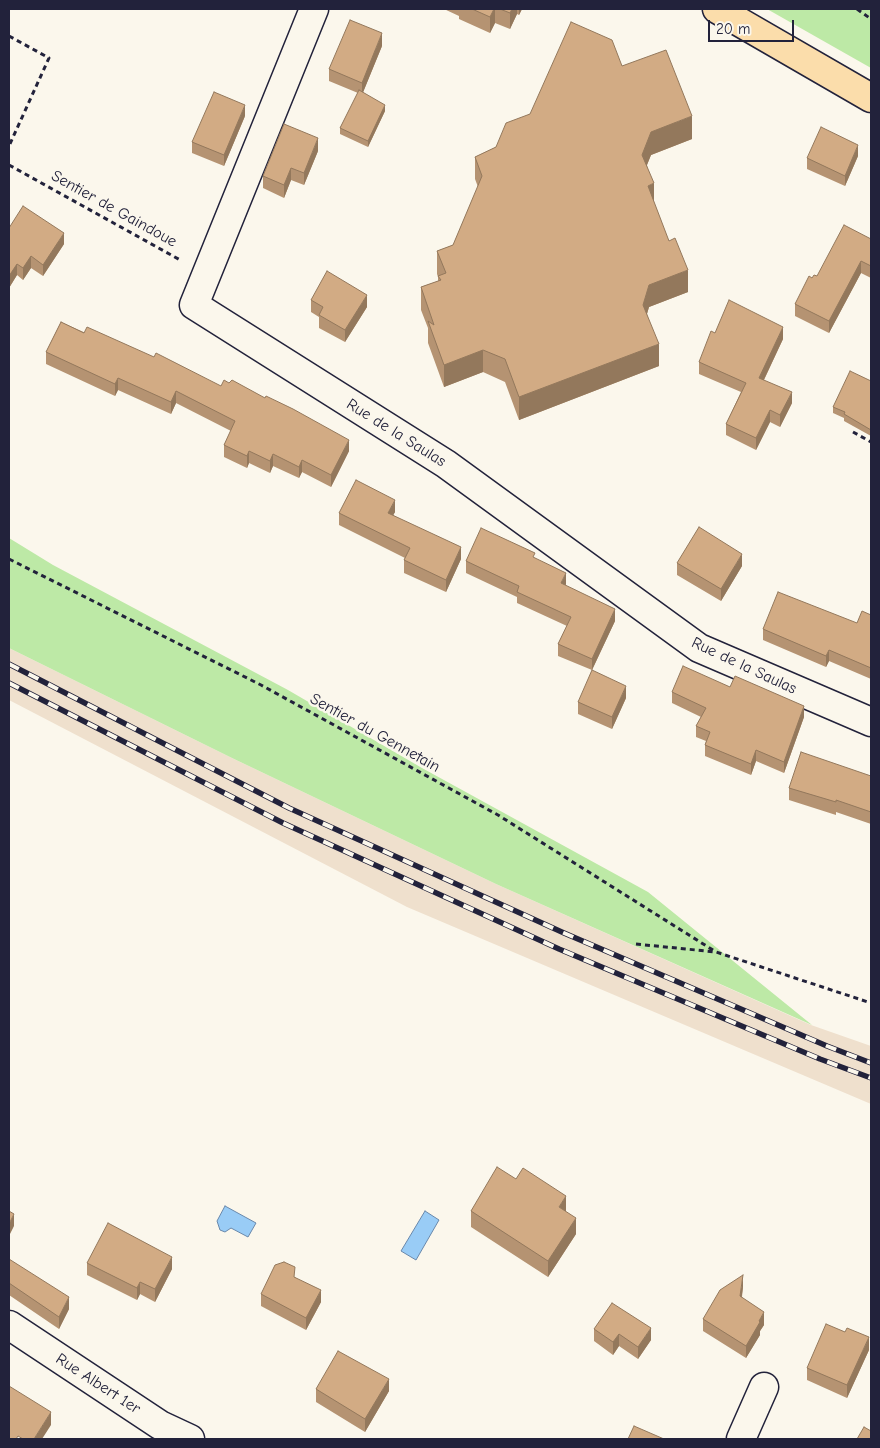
<!DOCTYPE html>
<html>
<head>
<meta charset="utf-8">
<style>
  body { margin:0 }
  #map { position:relative; width:880px; height:1448px; overflow:hidden; background:#fbf7ec; font-family:"Comic Neue",sans-serif }
  canvas { display:block }
  .frame { position:absolute; inset:0; border:10px solid #22223b; pointer-events:none }
  .scale { position:absolute; left:708px; top:20px; width:86px; height:22px; box-sizing:border-box; border:2px solid #22223b; border-top:0; padding-left:6px; font-size:15px; line-height:18px; white-space:nowrap; color:#22223b; -webkit-text-stroke:4px #fbf7ec; paint-order:stroke }
</style>
</head>
<body>
<div id="map">
<canvas width="880" height="1448"></canvas>
<div class="frame"></div>
<div class="scale">20 m</div>
</div>
<script>
const ctx = document.querySelector('canvas').getContext('2d');
ctx.lineJoin = 'round';
function paint(path, color) {
  ctx.fillStyle = color;
  ctx.fill(path, 'evenodd');
}
function shape(rows) {
  const path = new Path2D();
  for (const r of rows) {
    path.moveTo(r[0], r[1]);
    for (let i = 2; i < r.length; i += 2) path.lineTo(r[i], r[i + 1]);
  }
  return path;
}
function stroke(path, color, width, dash) {
  ctx.strokeStyle = color;
  ctx.lineWidth = width;
  ctx.lineCap = dash ? 'butt' : 'round';
  ctx.setLineDash(dash || []);
  ctx.stroke(path);
}
function label(font, color, halo, rows, align = 'center') {
  ctx.font = font + ' "Comic Neue",sans-serif';
  ctx.lineWidth = 5;
  ctx.setLineDash([]);
  ctx.textBaseline = 'middle';
  ctx.strokeStyle = halo;
  ctx.fillStyle = color;
  for (const [text, x, y, turn = 0] of rows) {
    ctx.save();
    ctx.translate(x, y);
    ctx.rotate((+turn || 0) * Math.PI / 180);
    ctx.textAlign = isNaN(turn) ? turn : align;
    if (halo) ctx.strokeText(text, 0, 0);
    ctx.fillText(text, 0, 0);
    ctx.restore();
  }
}
paint(shape([
  [9,648,232,758,496,884,811,1025,871,1046,871,1104,407,907,9,700]
]), '#efe0cd');
paint(shape([
  [767,9,871,9,871,68],
  [9,538,53,565,288,690,422,768,648,892,812,1025,496,884,232,758,9,648]
]), '#bde9a6');
const water = shape([
  [225,1206,256,1223,248,1237,231,1228,225,1232,220,1230,217,1221,225,1206],
  [425,1211,439,1220,416,1260,401,1251,425,1211]
]);
paint(water, '#99ccf6');
stroke(water, '#6988ab', 1);
const minor = shape([
  [314,9,194,305,446,464,699,648,871,722],
  [9,1325,160,1425,190,1439],
  [741,1439,764,1387]
]);
const major = shape([
  [717,9,871,98]
]);
stroke(minor, '#22223b', 31);
stroke(major, '#22223b', 31);
stroke(shape([
  [857,9,871,19],
  [9,36,49,58,9,146],
  [9,165,182,261],
  [853,432,871,442],
  [9,559,261,685,498,815,716,952],
  [636,944,716,952,871,1003]
]), '#22223b', 3, [5, 4]);
stroke(minor, '#fbf7ec', 28);
stroke(major, '#fbddab', 28);
const rail = shape([
  [9,664,289,808,564,933,827,1046,871,1063],
  [9,683,283,823,559,949,820,1059,871,1078]
]);
stroke(rail, '#22223b', 5.5);
stroke(rail, '#fbf7ec', 4, [11]);
paint(shape([
  [444,9,522,9,519,15,517,14,510,29,495,23,490,33,459,19,459,16],
  [382,46,363,92,385,111,368,147,340,134,340,128,358,93,329,81,329,69],
  [622,66,692,139,651,155,647,165,654,203,688,292,649,307,647,314,659,366,519,420,505,382,483,372,444,387,428,343,428,328,421,310,421,287,438,281,438,277,437,274,437,251,453,245,478,187,475,179,475,157,496,147,530,114],
  [245,116,224,166,192,153,192,142],
  [318,151,304,185,291,180,284,198,263,188,263,176],
  [858,156,845,186,807,169,807,158],
  [9,228,64,244,43,276,31,268,23,280,17,275,9,288],
  [871,239,871,278,861,273,829,333,795,316,795,304,812,278,817,276],
  [311,300,367,307,345,342,319,328,319,317,311,312],
  [61,322,349,451,331,487,302,472,299,478,273,466,270,473,249,463,247,468,224,457,224,445,231,431,176,403,171,414,118,390,115,396,46,364,46,352],
  [715,333,783,339,764,380,792,403,780,427,770,422,756,450,726,435,726,424,741,392,699,374,699,362],
  [871,381,871,436,844,421,844,418,833,413,833,407],
  [395,512,393,515,461,559,446,592,404,573,404,560,405,558,339,525,339,513],
  [535,558,566,584,565,586,615,621,592,670,558,656,558,644,567,626,517,603,517,597,466,573,466,561],
  [677,563,742,566,721,601,677,575],
  [871,615,871,679,829,661,826,667,763,640,763,629,857,623],
  [730,687,804,717,784,773,756,761,751,775,705,756,705,745,706,741,696,737,696,726,701,717,672,703,672,692],
  [626,698,612,729,578,714,578,702],
  [871,776,871,824,836,812,836,815,789,800,789,788],
  [516,1179,566,1212,576,1234,548,1277,471,1227,471,1211],
  [9,1259,69,1309,59,1329,9,1295],
  [87,1263,172,1269,155,1302,140,1294,137,1300,87,1275],
  [295,1277,321,1302,306,1330,261,1306,261,1294],
  [743,1287,742,1297,764,1325,760,1331,760,1335,746,1358,703,1331,703,1319],
  [594,1329,651,1340,638,1359,619,1346,613,1355,594,1341],
  [869,1350,847,1398,807,1380,807,1368],
  [316,1389,389,1391,365,1432,316,1402]
]), '#b59372');
paint(shape([
  [494,9,495,9,495,23,490,33,490,17],
  [512,9,517,9,517,14,510,29,510,13],
  [519,9,522,9,519,15],
  [382,33,382,46,362,95,362,83],
  [245,105,245,116,224,166,224,155],
  [385,105,385,111,368,147,368,141],
  [692,116,692,139,651,155,642,177,642,155,651,132],
  [318,138,318,151,304,185,304,173],
  [858,145,858,156,845,186,845,176],
  [291,168,291,180,284,198,284,185],
  [654,183,654,206,648,186],
  [64,233,64,244,43,276,43,265],
  [31,256,31,268,23,280,23,268],
  [861,261,861,273,829,333,829,321],
  [17,264,17,275,9,288,9,276],
  [688,270,688,292,649,307,643,327,643,305,649,285],
  [367,295,367,307,345,342,345,330],
  [783,327,783,339,759,390,759,378],
  [659,344,659,366,519,420,519,397],
  [483,350,483,372,444,387,444,365],
  [118,378,118,390,115,396,115,384],
  [176,391,176,403,171,414,171,402],
  [792,392,792,403,780,427,780,415],
  [770,410,770,422,756,450,756,438],
  [349,440,349,451,331,487,331,475],
  [249,451,249,463,247,468,247,456],
  [273,454,273,466,270,473,270,461],
  [302,460,302,472,299,478,299,467],
  [395,500,395,512,388,525,388,513],
  [461,547,461,559,446,592,446,580],
  [742,554,742,566,721,601,721,589],
  [566,573,566,584,561,595,561,583],
  [615,609,615,621,592,670,592,659],
  [829,650,829,661,826,667,826,656],
  [626,686,626,698,612,729,612,717],
  [804,706,804,717,784,773,784,762],
  [756,750,756,761,751,775,751,764],
  [566,1196,566,1212,559,1207],
  [14,1214,14,1226,9,1236,9,1224],
  [576,1218,576,1234,548,1277,548,1261],
  [172,1257,172,1269,155,1302,155,1289],
  [743,1275,743,1287,740,1308,740,1296],
  [140,1282,140,1294,137,1300,137,1288],
  [321,1290,321,1302,306,1330,306,1318],
  [69,1297,69,1309,59,1329,59,1317],
  [764,1312,764,1325,760,1331,760,1335,746,1358,746,1346,759,1321],
  [651,1328,651,1340,638,1359,638,1347],
  [619,1334,619,1346,613,1355,613,1342],
  [869,1337,869,1350,847,1398,847,1385],
  [389,1379,389,1391,365,1432,365,1419],
  [51,1412,51,1425,42,1439,34,1439]
]), '#93785c');
const building = shape([
  [472,9,494,9,490,17,472,9],
  [500,9,512,9,510,13,500,9],
  [350,20,382,33,362,83,329,69,350,20],
  [571,22,612,40,622,66,666,50,692,116,651,132,642,155,654,183,648,186,669,241,675,238,688,270,649,285,643,305,659,344,519,397,505,359,483,350,444,365,428,321,434,325,421,287,441,280,438,276,446,273,437,251,453,245,482,176,475,157,496,147,506,123,530,114,571,22],
  [359,90,385,105,368,141,340,128,359,90],
  [214,92,245,105,224,155,192,142,214,92],
  [284,124,318,138,304,173,291,168,284,185,263,176,284,124],
  [821,127,858,145,845,176,807,158,821,127],
  [23,206,64,233,43,265,31,256,23,268,17,264,9,276,9,228,23,206],
  [844,225,871,239,871,266,861,261,829,321,795,304,809,276,812,278,814,275,817,276,844,225],
  [327,271,367,295,345,330,319,315,323,307,311,300,327,271],
  [729,300,783,327,759,378,792,392,780,415,770,410,756,438,726,424,746,383,699,362,711,331,715,333,729,300],
  [61,322,84,333,87,327,154,357,156,353,221,386,224,380,229,383,232,380,265,398,266,396,293,409,349,440,331,475,302,460,299,467,273,454,270,461,249,451,247,456,224,445,235,421,176,391,171,402,118,378,115,384,46,352,61,322],
  [850,371,871,381,871,430,844,414,845,412,833,407,850,371],
  [356,480,395,500,388,513,461,547,446,580,404,560,410,548,339,513,356,480],
  [699,527,742,554,721,589,677,563,699,527],
  [481,528,535,553,533,557,566,573,561,583,615,609,592,659,558,644,571,617,517,592,519,586,466,561,481,528],
  [778,592,857,623,862,611,871,615,871,668,829,650,826,656,763,629,778,592],
  [683,666,730,687,735,676,804,706,784,762,756,750,751,764,705,745,710,732,696,726,706,708,672,692,683,666],
  [592,670,626,686,612,717,578,702,592,670],
  [801,752,871,776,871,812,836,800,836,802,789,788,801,752],
  [497,1167,516,1179,523,1168,566,1196,559,1207,576,1218,548,1261,471,1211,497,1167],
  [9,1211,14,1214,9,1224,9,1211],
  [108,1223,172,1257,155,1289,140,1282,137,1288,87,1263,108,1223],
  [9,1259,69,1297,59,1317,9,1283,9,1259],
  [284,1262,295,1267,294,1277,321,1290,306,1318,261,1294,275,1265,284,1262],
  [743,1275,740,1296,764,1312,759,1321,760,1322,746,1346,703,1319,720,1290,743,1275],
  [612,1303,651,1328,638,1347,619,1334,613,1342,594,1329,612,1303],
  [826,1324,845,1332,847,1328,869,1337,847,1385,807,1368,826,1324],
  [338,1351,389,1379,365,1419,316,1389,338,1351],
  [9,1386,51,1412,34,1439,23,1439,18,1436,16,1439,9,1439,9,1386],
  [634,1426,664,1439,628,1439,634,1426],
  [864,1427,871,1431,871,1439,857,1439,864,1427]
]);
paint(building, '#d2ab84');
stroke(building, '#93785c', 1);
label('16px', '#22223b', '#fbf7ec', [
  ["Sentier de Gaindoue",114,209,29],
  ["Rue de la Saulas",396,433,32],
  ["Rue de la Saulas",744,666,25],
  ["Sentier du Gennetain",375,733,29],
  ["Rue Albert 1er",98,1384,33]
]);
</script>
</body>
</html>
